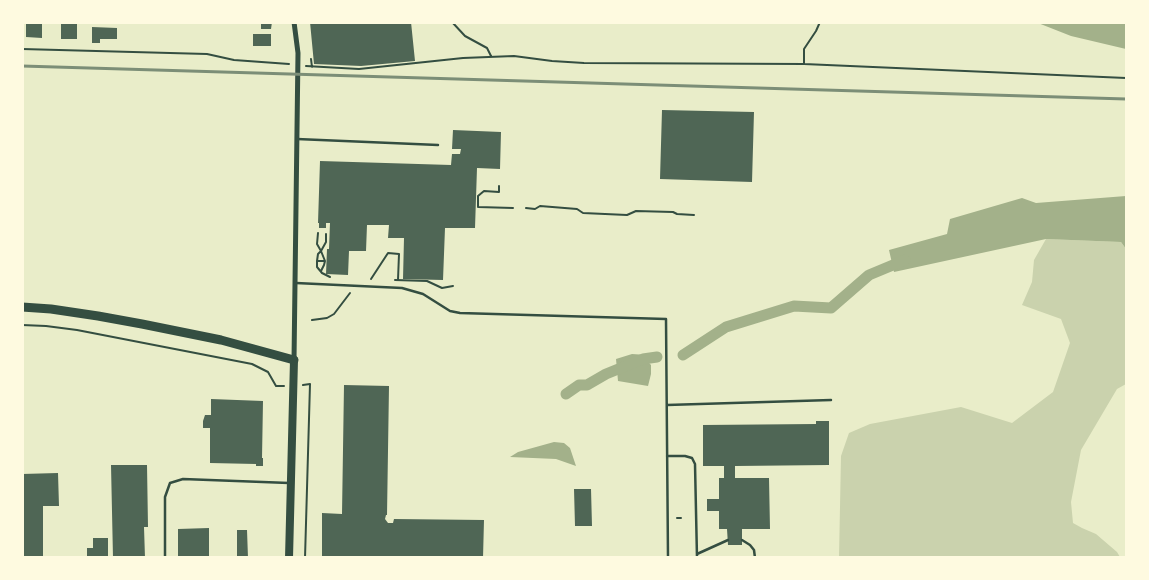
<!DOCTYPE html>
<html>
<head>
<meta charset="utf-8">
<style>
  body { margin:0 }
  #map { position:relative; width:1149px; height:580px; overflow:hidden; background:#e9edc9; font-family:"Times New Roman",serif }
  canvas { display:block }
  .frame { position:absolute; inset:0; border:24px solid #fefae0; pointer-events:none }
</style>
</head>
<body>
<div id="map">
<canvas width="1149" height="580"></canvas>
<div class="frame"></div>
</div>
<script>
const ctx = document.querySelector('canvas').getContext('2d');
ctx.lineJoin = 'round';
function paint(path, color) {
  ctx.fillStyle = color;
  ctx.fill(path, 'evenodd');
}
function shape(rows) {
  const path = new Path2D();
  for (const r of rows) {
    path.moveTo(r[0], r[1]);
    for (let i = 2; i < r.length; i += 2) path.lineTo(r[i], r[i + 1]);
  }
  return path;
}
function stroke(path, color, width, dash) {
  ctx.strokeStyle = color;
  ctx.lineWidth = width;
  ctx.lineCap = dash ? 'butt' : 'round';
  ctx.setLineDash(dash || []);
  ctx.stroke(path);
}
paint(shape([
  [1046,239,1121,242,1126,249,1126,384,1117,389,1081,450,1071,502,1073,523,1082,528,1096,534,1117,552,1120,557,839,558,841,456,849,433,870,424,961,407,1012,423,1053,392,1070,343,1061,319,1022,305,1032,282,1034,260]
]), '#cad2ad');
paint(shape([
  [1038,23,1126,23,1126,49,1071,36],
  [1126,196,1126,249,1121,242,1046,239,894,272,889,250,947,234,950,219,1022,198,1036,203],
  [632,354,647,355,647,361,651,365,651,374,648,386,618,381,616,359],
  [554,442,564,443,570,448,576,466,556,459,510,457,518,452]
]), '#a3b18a');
stroke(shape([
  [683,355,726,327,794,306,831,308,869,275,905,260],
  [566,394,579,385,587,385,606,374,643,359,657,357]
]), '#a3b18a', 11);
paint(shape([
  [26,22,42,22,42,38,26,37],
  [61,22,77,22,77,39,61,39],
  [261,22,272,22,271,29,261,29],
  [310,22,411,22,415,61,361,66,314,64],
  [92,27,117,28,117,39,100,39,100,43,92,43],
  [253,34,271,34,271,46,253,46],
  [662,110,754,112,752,182,660,179],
  [453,130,501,132,500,169,477,168,475,228,445,228,443,280,403,279,404,238,388,238,389,225,367,225,366,251,349,251,348,275,326,274,327,249,329,249,330,223,326,223,326,228,319,228,319,223,318,223,320,161,451,165,452,154,460,154,461,149,452,149],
  [344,385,389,386,387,515,386,515,385,519,388,523,393,523,394,519,484,520,483,558,322,558,322,513,342,514],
  [211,399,263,401,262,458,263,458,263,466,256,466,256,464,210,463,210,428,203,428,203,421,205,415,211,415],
  [816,421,829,421,829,465,735,466,735,478,769,478,770,529,742,529,742,545,728,545,727,529,719,529,719,511,707,511,707,499,719,499,719,478,724,478,724,466,703,466,703,425,816,424],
  [111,465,147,465,148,527,144,527,145,558,113,558],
  [58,473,59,506,43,506,43,558,22,558,22,474],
  [574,489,591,489,592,526,575,526],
  [209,528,209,558,178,558,178,529],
  [237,530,247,530,248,558,237,558],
  [93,538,108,538,108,558,87,558,87,548,93,548]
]), '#4f6655');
stroke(shape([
  [452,22,465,36,487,48,491,56],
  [22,49,207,54,234,60,289,64],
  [311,59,312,67],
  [804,64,804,49,816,31,820,22],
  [306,66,359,69,463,58,514,56,552,61,584,63,804,64,1126,78],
  [499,186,499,192,484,191,478,196,478,207,513,208],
  [526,208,535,209,540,206,577,209,583,213,627,215,636,211,673,212,677,214,694,215],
  [318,233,317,244,321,251,325,261,317,261,318,254,321,251,326,242,326,234],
  [317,261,317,267,322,273,330,277],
  [321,271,324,265,325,261],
  [371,279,388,253,399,254,398,280],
  [395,280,427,281,442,288,453,286],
  [312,320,327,318,334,314,350,293],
  [22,325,46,326,77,330,252,364,268,372,276,386,284,386],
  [303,385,310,384,305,558],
  [677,518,681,518]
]), '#344e41', 2);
stroke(shape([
  [297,139,438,145],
  [296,283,402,288,423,294,450,311,460,313,666,319,668,558],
  [667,405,831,400],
  [667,456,685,456,692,458,695,464,697,558],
  [742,540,750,545,754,550,755,558],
  [697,554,728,540],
  [165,558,165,497,170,483,183,479,289,483]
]), '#344e41', 2.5);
stroke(shape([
  [294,360,298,53,294,22]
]), '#344e41', 5);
stroke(shape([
  [289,558,294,360]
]), '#344e41', 8);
stroke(shape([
  [22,307,51,309,98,316,142,324,221,340,294,360]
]), '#344e41', 9);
stroke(shape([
  [22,66,1126,99]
]), '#7c8e77', 3);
</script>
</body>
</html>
